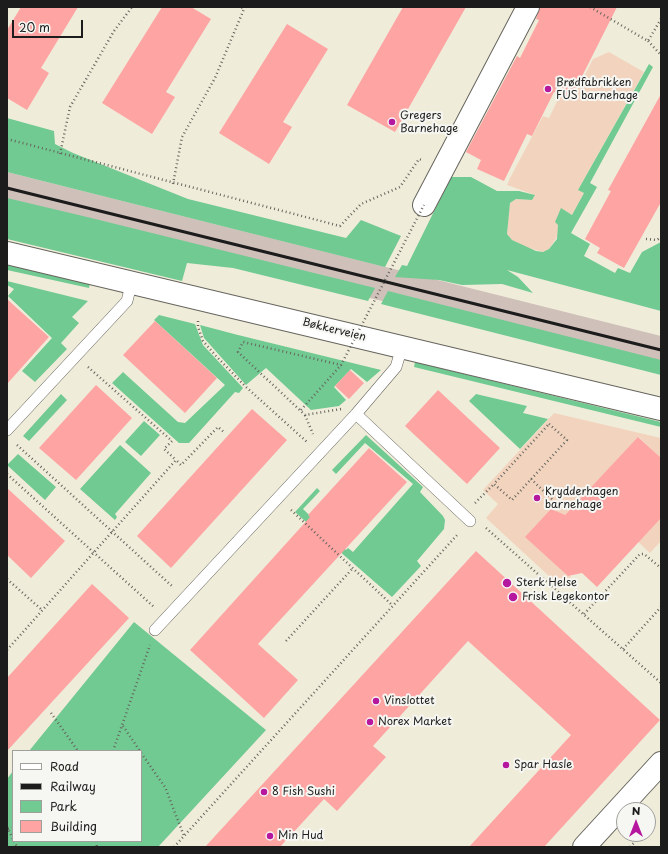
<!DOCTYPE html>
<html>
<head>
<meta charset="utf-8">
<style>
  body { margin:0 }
  #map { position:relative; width:668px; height:854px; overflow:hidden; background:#f0ecda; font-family:"Playpen Sans",sans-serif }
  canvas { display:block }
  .frame { position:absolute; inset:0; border:8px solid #1c1c1c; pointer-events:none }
  .legend { position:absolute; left:12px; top:750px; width:130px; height:92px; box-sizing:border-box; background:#f6f6f2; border:1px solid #9f9f9c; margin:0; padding:5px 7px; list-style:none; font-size:12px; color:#1c1c1c }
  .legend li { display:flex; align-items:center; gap:8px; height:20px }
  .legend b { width:20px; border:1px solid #9f9f9c }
  .north { position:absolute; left:616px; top:802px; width:40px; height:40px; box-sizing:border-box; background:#f6f6f2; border:1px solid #9f9f9c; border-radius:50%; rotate:0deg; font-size:11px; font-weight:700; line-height:16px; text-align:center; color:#1c1c1c }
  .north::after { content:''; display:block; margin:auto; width:14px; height:18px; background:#b5179e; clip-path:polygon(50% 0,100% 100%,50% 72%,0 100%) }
  .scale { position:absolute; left:12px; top:20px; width:71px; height:18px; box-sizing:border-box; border:2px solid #1c1c1c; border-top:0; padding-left:5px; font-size:12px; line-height:14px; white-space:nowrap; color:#1c1c1c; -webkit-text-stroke:3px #f6f6f2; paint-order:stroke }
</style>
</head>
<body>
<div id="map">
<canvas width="668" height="854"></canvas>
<div class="frame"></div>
<ul class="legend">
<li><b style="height:5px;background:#fff"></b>Road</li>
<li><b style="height:5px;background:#1c1c1c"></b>Railway</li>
<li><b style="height:11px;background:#70ca91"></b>Park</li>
<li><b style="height:11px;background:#fea4a3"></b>Building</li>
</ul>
<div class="north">N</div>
<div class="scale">20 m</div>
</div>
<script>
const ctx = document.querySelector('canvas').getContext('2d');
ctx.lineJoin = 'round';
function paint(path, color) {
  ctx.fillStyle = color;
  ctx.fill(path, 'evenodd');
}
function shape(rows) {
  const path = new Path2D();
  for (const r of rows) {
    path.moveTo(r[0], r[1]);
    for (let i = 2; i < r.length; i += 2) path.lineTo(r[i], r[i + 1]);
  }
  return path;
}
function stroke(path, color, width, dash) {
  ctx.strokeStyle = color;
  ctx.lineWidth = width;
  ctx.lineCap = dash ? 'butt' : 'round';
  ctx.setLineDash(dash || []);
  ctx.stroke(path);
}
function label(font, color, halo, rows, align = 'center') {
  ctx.font = font + ' "Playpen Sans",sans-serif';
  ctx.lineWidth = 4;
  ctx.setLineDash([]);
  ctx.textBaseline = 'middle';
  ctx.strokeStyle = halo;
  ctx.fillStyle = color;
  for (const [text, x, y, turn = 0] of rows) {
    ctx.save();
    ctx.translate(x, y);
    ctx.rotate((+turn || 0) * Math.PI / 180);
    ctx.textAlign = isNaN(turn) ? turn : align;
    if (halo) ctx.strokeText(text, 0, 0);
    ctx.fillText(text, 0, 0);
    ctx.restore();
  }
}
paint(shape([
  [609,52,644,72,578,190,584,193,572,215,561,209,557,237,549,249,543,252,525,247,512,240,507,234,509,209,510,203,516,199,532,200,535,195,507,185,510,178,543,116,549,118,560,95,572,100,593,59],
  [554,413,661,438,661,459,639,437,563,517,553,509,527,536,571,577,563,589,486,518,498,504,483,490],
  [661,515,661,541,650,553,637,541]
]), '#f2d4be');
paint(shape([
  [7,172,661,336,661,371,7,207]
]), '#cfc0ba');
paint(shape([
  [649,64,653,67,590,183,597,187,571,233,590,244,584,256,615,273,618,268,630,273,642,252,661,242,661,311,507,270,518,277,533,293,502,284,462,285,439,280,395,277,402,265,407,266,451,177,471,177,497,191,519,191,535,195,532,200,516,199,510,203,507,234,512,240,536,251,543,252,549,249,557,239,558,225,555,222,561,208,572,215,584,193,578,190],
  [7,118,54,131,55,144,73,153,188,199,346,238,361,220,401,236,385,267,7,172],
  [7,198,87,217,375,288,368,301,233,268,187,263,182,281,7,239],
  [7,265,90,283,89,288,7,270],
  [7,281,88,301,72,317,79,323,61,343,67,349,35,382,22,371,52,338,8,296,14,289,7,285],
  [388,291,661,360,661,375,381,304],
  [159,315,195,324,203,345,243,388,239,393,235,392,189,443,179,443,112,383,123,372,178,422,185,423,225,385,154,320],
  [200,325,238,335,381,370,367,382,351,369,334,387,346,400,339,406,311,410,266,368,246,385,204,338],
  [415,362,661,422,661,427,414,367],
  [61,394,67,400,29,441,23,436],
  [476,394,527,406,523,413,548,419,520,449,469,401],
  [144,421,160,435,141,456,125,442],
  [366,435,423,487,420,492,443,516,445,520,444,529,417,561,421,566,392,597,338,550,342,546,346,550,348,548,353,552,413,484,365,443,336,474,332,470],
  [120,445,151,473,115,514,117,517,115,520,80,489],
  [18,454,56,487,45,500,7,465],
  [317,488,320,491,303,509,330,535,326,540,295,512],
  [134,622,266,730,158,847,7,847,7,779,13,771,13,841,141,841,141,751,29,751]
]), '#70ca91');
paint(shape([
  [21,7,78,7,41,68,49,73,27,110,7,98,7,30],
  [162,7,191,7,211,19,166,92,175,97,152,134,102,103],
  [403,7,466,7,395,132,347,105],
  [540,7,617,7,570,100,554,92,532,136,527,134,504,181,477,169,481,160,466,152,517,56,520,58,539,20,536,19],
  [287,24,328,49,283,122,292,127,269,164,219,133],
  [661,94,661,202,624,268,597,253,600,248,585,239,611,191,608,190],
  [7,299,49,337,7,384],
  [155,321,217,378,185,413,123,355],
  [350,370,364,383,349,399,335,386],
  [96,385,132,418,76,480,39,448],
  [438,390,500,448,467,484,405,426],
  [252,409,287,440,171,568,137,536],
  [638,437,661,458,661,518,597,587,582,573,568,576,525,537,551,509,565,515],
  [369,448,407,482,258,644,298,680,264,718,190,650,310,517,308,515],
  [7,488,65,541,31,578,7,555],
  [476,551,660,720,544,847,469,847,571,735,468,641,373,746,386,757,337,811,324,799,280,847,205,847],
  [92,584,129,618,7,751,7,678]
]), '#fea4a3');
const lane = shape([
  [356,414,470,521],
  [7,430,127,301,132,281],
  [155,630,356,414,396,367,402,347]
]);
const street = shape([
  [424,205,528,7],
  [7,253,661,409],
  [584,847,661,763]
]);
stroke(lane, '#66655e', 12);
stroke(street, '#66655e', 24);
stroke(shape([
  [590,7,648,41,661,19],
  [648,41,661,55],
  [7,139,340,226,361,204,400,187,419,159,422,160],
  [60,154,70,107,114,31,132,7],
  [173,184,182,137,215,78,244,9,241,7],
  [646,239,657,240,661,237],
  [198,321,198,327,203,341,216,356,246,387,307,442],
  [88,367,172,441,164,449,176,460],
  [301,410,341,365],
  [305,415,313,434],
  [549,424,567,440,512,500,494,484,549,424],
  [17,445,173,587],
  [7,474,154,607],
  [531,479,555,502],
  [475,503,494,484],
  [291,510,392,605],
  [486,528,661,683],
  [7,579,42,610],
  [584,614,640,554,644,554,661,568],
  [286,641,353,568],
  [623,649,661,607],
  [7,650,176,460,181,465,218,427,225,433],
  [51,713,78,751],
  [123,726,140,751],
  [113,751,150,645],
  [141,753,165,787,184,836],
  [7,827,13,839],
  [8,829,13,828],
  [14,841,17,847],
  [96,841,97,847],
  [174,847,458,534],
  [630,847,642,834]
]), '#66655e', 2.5, [1, 3]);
stroke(lane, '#fff', 11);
stroke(street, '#fff', 22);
stroke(shape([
  [7,188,661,350]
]), '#1c1c1c', 3);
stroke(shape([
  [341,409,305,415,238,352,243,342,341,365,424,205]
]), '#66655e', 2.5, [1, 3]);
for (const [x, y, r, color] of [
  [548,89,4,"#b5179e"],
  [392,122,4,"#b5179e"],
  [537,498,4,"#b5179e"],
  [507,583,5,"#b5179e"],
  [513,597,5,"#b5179e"],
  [376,701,4,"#b5179e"],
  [370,722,4,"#b5179e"],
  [506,765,4,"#b5179e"],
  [264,792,4,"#b5179e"],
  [270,836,4,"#b5179e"]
]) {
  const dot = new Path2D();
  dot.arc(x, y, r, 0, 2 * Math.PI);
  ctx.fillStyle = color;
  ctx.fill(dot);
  stroke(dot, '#f6f6f2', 1.5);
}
label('11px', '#1c1c1c', '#f6f6f2', [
  ["Brødfabrikken",556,83],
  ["FUS barnehage",556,96],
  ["Gregers",400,116],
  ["Barnehage",400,129],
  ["Krydderhagen",545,492],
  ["barnehage",545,505],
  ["Sterk Helse",516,583],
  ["Frisk Legekontor",522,597],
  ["Vinslottet",384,701],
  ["Norex Market",378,722],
  ["Spar Hasle",514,765],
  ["8 Fish Sushi",272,792],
  ["Min Hud",278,836]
], 'left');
label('11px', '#1c1c1c', '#f6f6f2', [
  ["Bøkkerveien",334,330,14]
]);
</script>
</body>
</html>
